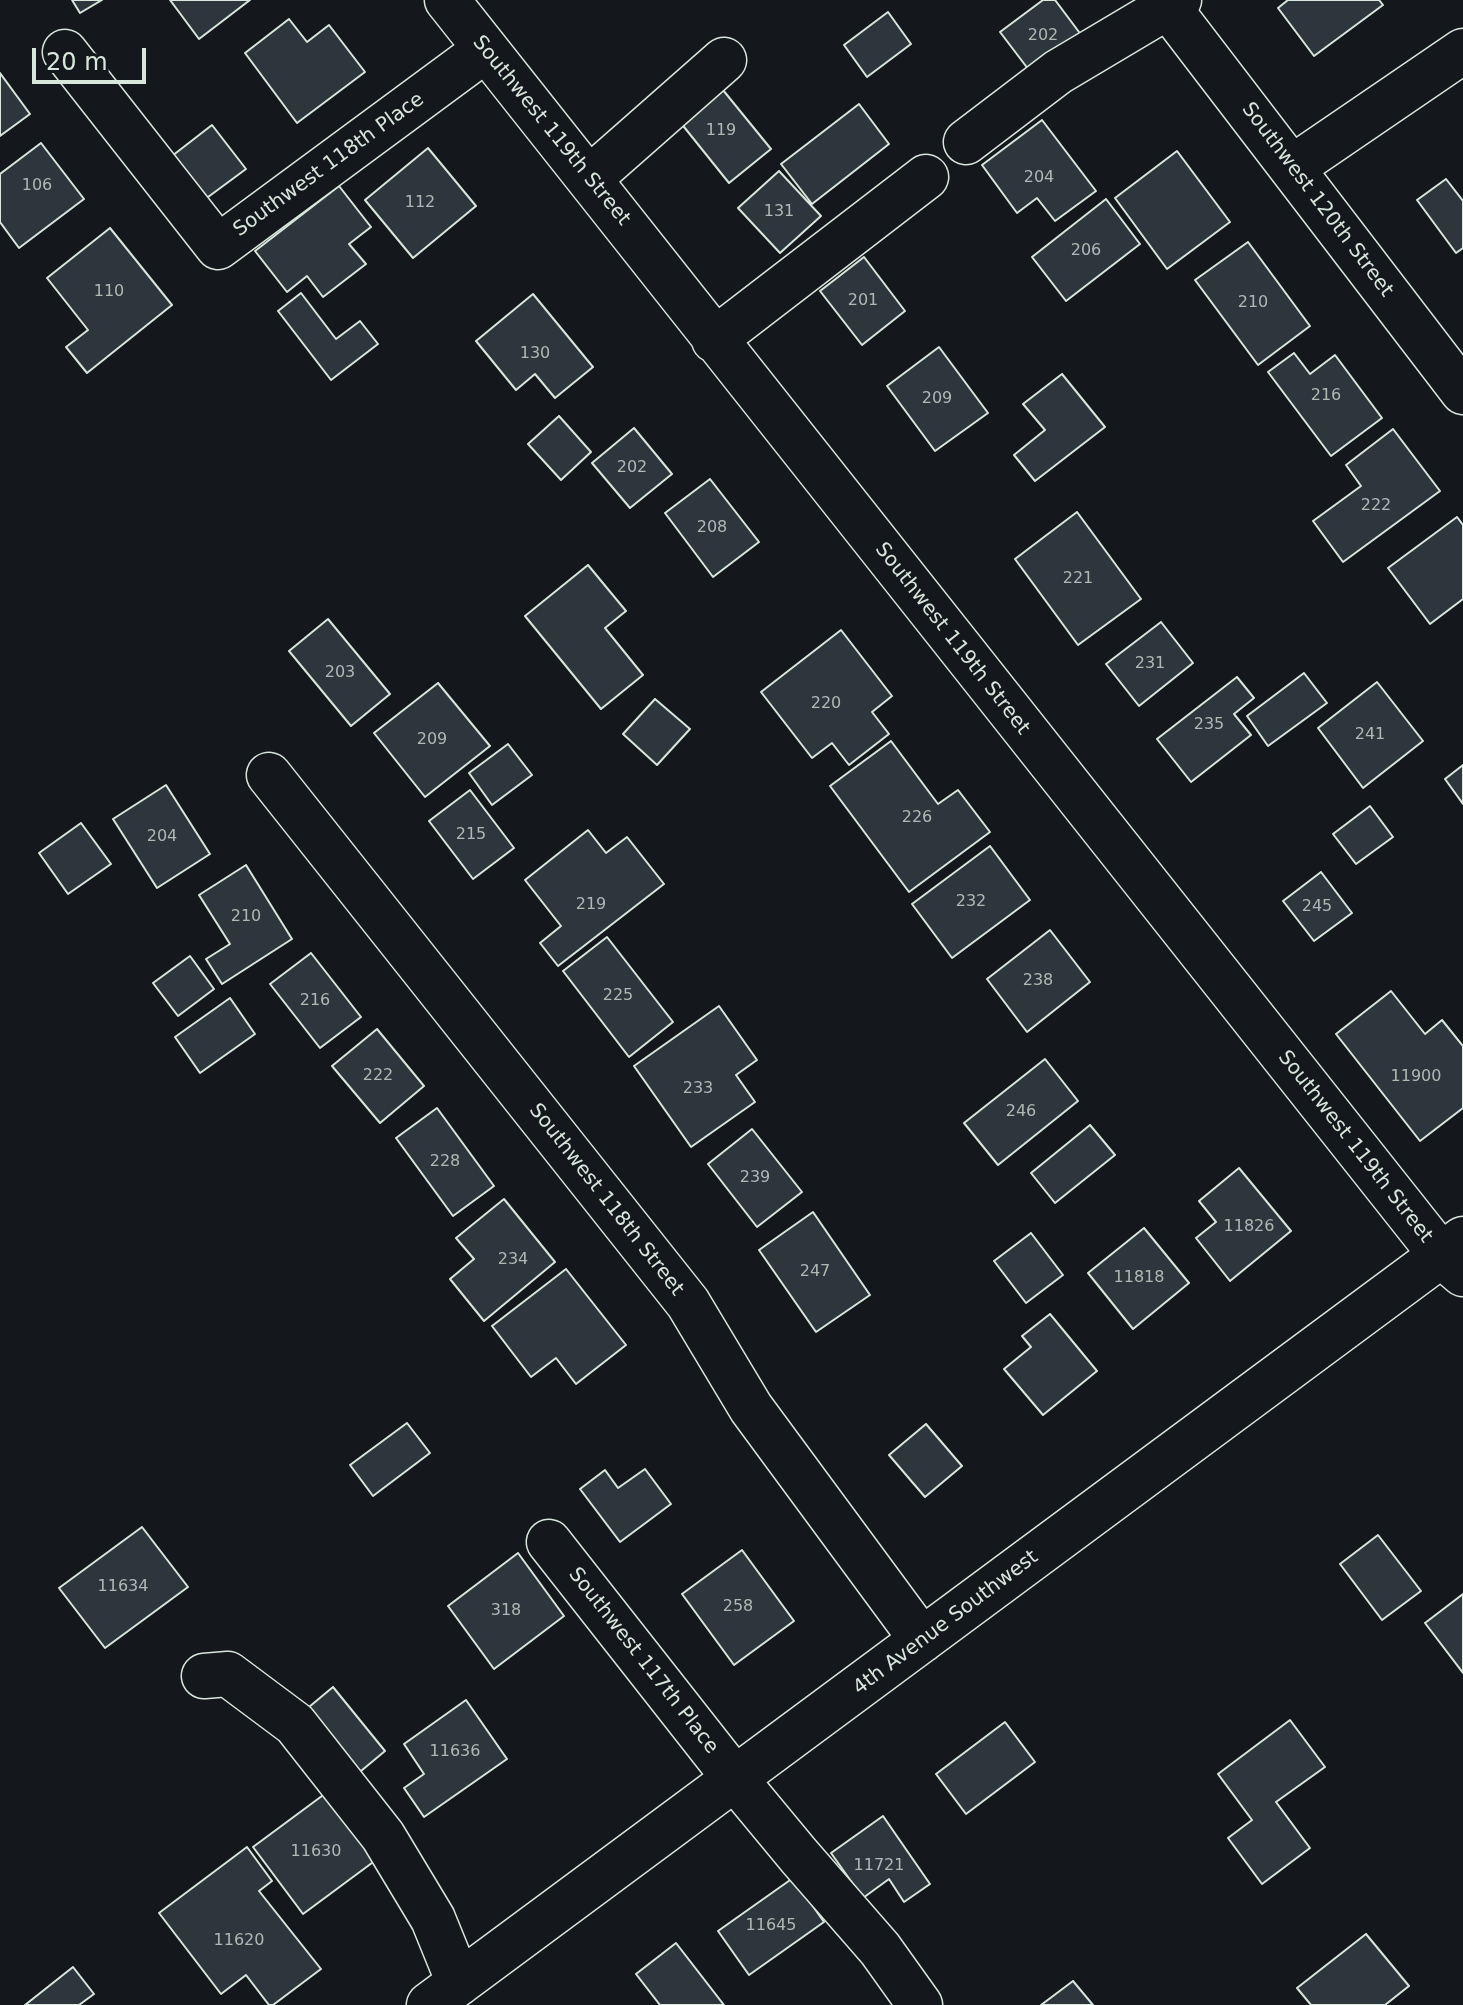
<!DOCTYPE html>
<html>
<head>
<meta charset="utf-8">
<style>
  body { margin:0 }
  #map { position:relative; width:1463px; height:2005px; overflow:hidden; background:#14181c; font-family:"DejaVu Sans",sans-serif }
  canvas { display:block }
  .scale { position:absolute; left:32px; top:48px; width:114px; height:36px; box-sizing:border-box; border:4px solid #d8e6dc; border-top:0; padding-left:10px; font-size:24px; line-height:28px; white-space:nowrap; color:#d8e6dc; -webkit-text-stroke:6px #14181c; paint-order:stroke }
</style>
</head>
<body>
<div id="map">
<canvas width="1463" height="2005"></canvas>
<div class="scale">20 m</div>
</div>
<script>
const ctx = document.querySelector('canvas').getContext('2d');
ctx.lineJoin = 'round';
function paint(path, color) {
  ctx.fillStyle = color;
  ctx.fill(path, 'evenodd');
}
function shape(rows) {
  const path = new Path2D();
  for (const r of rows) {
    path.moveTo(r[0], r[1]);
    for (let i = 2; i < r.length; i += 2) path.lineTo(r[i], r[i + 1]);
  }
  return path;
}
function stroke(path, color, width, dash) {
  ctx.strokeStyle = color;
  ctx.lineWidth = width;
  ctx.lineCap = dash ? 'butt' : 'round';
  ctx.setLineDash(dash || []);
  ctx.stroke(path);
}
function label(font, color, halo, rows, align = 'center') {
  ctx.font = font + ' "DejaVu Sans",sans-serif';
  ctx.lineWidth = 6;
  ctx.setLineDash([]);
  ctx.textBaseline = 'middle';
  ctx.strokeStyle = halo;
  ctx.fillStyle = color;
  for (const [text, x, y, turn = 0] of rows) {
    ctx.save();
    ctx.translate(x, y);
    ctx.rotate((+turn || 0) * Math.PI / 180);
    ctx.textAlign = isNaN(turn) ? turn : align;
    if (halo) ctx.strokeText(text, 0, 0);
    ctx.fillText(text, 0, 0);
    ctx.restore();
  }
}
const building = shape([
  [72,0,102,0,80,13,72,0],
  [170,0,250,0,199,39,170,0],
  [1043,0,1055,0,1085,40,1035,78,1000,32,1043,0],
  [1288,0,1379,0,1383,5,1314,56,1278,8,1288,0],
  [888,12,911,44,867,77,844,45,888,12],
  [289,19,307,42,329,25,365,72,297,123,245,53,289,19],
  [0,73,30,114,0,136,0,73],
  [714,79,771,149,729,183,672,112,714,79],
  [859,104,889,144,812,204,781,164,859,104],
  [1042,120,1096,191,1055,221,1037,198,1017,213,982,165,1042,120],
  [212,125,246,169,204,200,172,156,212,125],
  [41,143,84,199,19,248,0,222,0,174,41,143],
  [428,148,476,206,413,258,365,200,428,148],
  [1177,151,1230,222,1167,269,1115,198,1177,151],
  [779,171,821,216,780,253,738,208,779,171],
  [1446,179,1463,201,1463,248,1456,253,1417,200,1446,179],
  [339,186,371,227,349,244,366,264,323,297,307,276,287,292,255,251,339,186],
  [1106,199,1140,244,1066,301,1032,257,1106,199],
  [110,228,172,305,87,373,66,347,88,330,47,278,110,228],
  [1248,242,1310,326,1258,365,1195,280,1248,242],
  [864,257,905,311,862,345,820,291,864,257],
  [301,293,336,339,360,321,378,344,331,380,278,311,301,293],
  [533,294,593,367,555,398,535,374,516,390,476,341,533,294],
  [939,347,988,413,935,451,887,386,939,347],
  [1294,353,1310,374,1335,355,1382,418,1331,456,1268,372,1294,353],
  [1062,374,1105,427,1035,481,1014,455,1045,430,1023,404,1062,374],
  [559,416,591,452,561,480,528,444,559,416],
  [634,428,672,474,630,508,592,463,634,428],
  [1393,429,1440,491,1343,562,1313,521,1361,486,1346,465,1393,429],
  [710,479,759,542,713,577,665,513,710,479],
  [1077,512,1141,599,1078,645,1015,559,1077,512],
  [1457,517,1463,525,1463,599,1430,624,1388,568,1457,517],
  [588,565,626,611,605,628,643,675,601,709,525,616,588,565],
  [328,619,390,694,351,726,289,651,328,619],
  [1161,622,1193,663,1139,706,1106,664,1161,622],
  [841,630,892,696,872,712,889,734,849,765,832,743,812,758,761,692,841,630],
  [1304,673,1327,703,1268,746,1247,716,1304,673],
  [1237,677,1254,698,1234,714,1251,735,1191,782,1157,739,1237,677],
  [1377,682,1423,741,1363,788,1318,728,1377,682],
  [438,683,490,746,425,797,374,733,438,683],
  [655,699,690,729,657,765,623,734,655,699],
  [891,741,938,804,958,790,990,832,909,892,830,786,891,741],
  [508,744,532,775,492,805,469,773,508,744],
  [1463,765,1463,804,1445,779,1463,765],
  [166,785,210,854,157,888,113,819,166,785],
  [470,790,514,848,473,879,429,821,470,790],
  [1370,806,1393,837,1356,864,1333,834,1370,806],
  [81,823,111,864,68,894,39,853,81,823],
  [588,830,606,853,627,837,664,884,558,966,540,943,561,926,525,880,588,830],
  [990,846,1030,900,952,958,912,904,990,846],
  [246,865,292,939,222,984,206,959,230,944,199,895,246,865],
  [1321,872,1352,913,1314,941,1283,901,1321,872],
  [1050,930,1090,982,1027,1032,987,979,1050,930],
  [607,937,673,1022,629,1057,563,971,607,937],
  [311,953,361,1017,320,1048,270,984,311,953],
  [190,956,214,989,178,1016,153,983,190,956],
  [1391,991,1425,1034,1442,1020,1463,1046,1463,1108,1420,1141,1336,1034,1391,991],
  [230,998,255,1034,200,1073,175,1037,230,998],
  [719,1006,757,1060,736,1075,755,1102,691,1147,634,1066,719,1006],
  [377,1029,424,1086,380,1123,332,1066,377,1029],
  [1045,1059,1078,1101,998,1165,964,1123,1045,1059],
  [437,1108,494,1186,453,1216,396,1138,437,1108],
  [1090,1125,1115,1155,1055,1203,1031,1173,1090,1125],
  [752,1129,802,1192,757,1227,708,1164,752,1129],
  [1239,1168,1291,1231,1230,1281,1196,1238,1216,1222,1199,1201,1239,1168],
  [504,1199,555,1262,484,1321,450,1279,474,1259,456,1238,504,1199],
  [813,1212,870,1295,816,1332,759,1250,813,1212],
  [1144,1228,1189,1283,1133,1329,1088,1273,1144,1228],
  [1031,1233,1063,1275,1026,1303,994,1261,1031,1233],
  [566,1269,626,1345,576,1384,556,1358,531,1377,492,1326,566,1269],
  [1050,1314,1097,1371,1043,1415,1004,1369,1031,1347,1022,1336,1050,1314],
  [407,1423,430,1453,373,1496,350,1465,407,1423],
  [926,1424,962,1466,925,1497,889,1455,926,1424],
  [645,1469,671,1504,620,1542,580,1489,605,1470,618,1488,645,1469],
  [142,1527,188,1587,105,1648,59,1588,142,1527],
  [1378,1535,1421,1591,1382,1620,1340,1564,1378,1535],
  [742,1550,794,1621,734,1665,682,1594,742,1550],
  [518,1553,564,1616,494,1669,448,1606,518,1553],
  [1463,1594,1463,1673,1425,1623,1463,1594],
  [333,1687,385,1751,355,1776,303,1712,333,1687],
  [466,1700,507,1759,424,1817,404,1788,424,1774,404,1744,466,1700],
  [1290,1720,1325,1767,1276,1802,1310,1848,1262,1884,1228,1838,1252,1820,1218,1774,1290,1720],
  [1005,1722,1035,1762,966,1814,936,1774,1005,1722],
  [330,1790,380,1857,303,1914,253,1847,330,1790],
  [883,1816,930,1884,904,1902,889,1879,863,1898,831,1853,883,1816],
  [247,1847,272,1881,259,1891,321,1969,273,2005,269,2005,246,1975,221,1994,159,1913,247,1847],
  [793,1878,824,1922,749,1975,718,1931,793,1878],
  [1366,1934,1409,1986,1385,2005,1311,2005,1297,1988,1366,1934],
  [676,1943,724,2005,660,2005,636,1974,676,1943],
  [73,1967,94,1994,79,2005,25,2005,73,1967],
  [1073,1981,1093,2005,1041,2005,1073,1981]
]);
paint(building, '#2c363c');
stroke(building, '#d8e6dc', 2);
const minor = shape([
  [447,0,1441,1255,1463,1274],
  [1169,8,1463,392],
  [65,52,218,247,485,50],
  [966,142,1058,72,1179,0],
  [1293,167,1463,51],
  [590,178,724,60],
  [714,340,926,177],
  [269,775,688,1303,751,1408,922,1640],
  [549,1542,736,1780,799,1856,880,1949,920,2005],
  [204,1676,228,1674,295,1724,383,1836,433,1919,459,1983],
  [429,2005,1463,1239]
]);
stroke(minor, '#d8e6dc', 47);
stroke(minor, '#14181c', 44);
label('16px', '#adbab4', null, [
  ["202",1043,36],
  ["119",721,131],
  ["204",1039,178],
  ["106",37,186],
  ["112",420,203],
  ["131",779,212],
  ["206",1086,251],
  ["110",109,292],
  ["201",863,301],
  ["210",1253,303],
  ["130",535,354],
  ["216",1326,396],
  ["209",937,399],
  ["202",632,468],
  ["222",1376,506],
  ["208",712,528],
  ["221",1078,579],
  ["231",1150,664],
  ["203",340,673],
  ["220",826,704],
  ["235",1209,725],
  ["241",1370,735],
  ["209",432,740],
  ["226",917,818],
  ["215",471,835],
  ["204",162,837],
  ["232",971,902],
  ["219",591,905],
  ["245",1317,907],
  ["210",246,917],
  ["238",1038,981],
  ["225",618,996],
  ["216",315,1001],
  ["222",378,1076],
  ["11900",1416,1077],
  ["233",698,1089],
  ["246",1021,1112],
  ["228",445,1162],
  ["239",755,1178],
  ["11826",1249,1227],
  ["234",513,1260],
  ["247",815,1272],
  ["11818",1139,1278],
  ["11634",123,1587],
  ["258",738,1607],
  ["318",506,1611],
  ["11636",455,1752],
  ["11630",316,1852],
  ["11721",879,1866],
  ["11645",771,1926],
  ["11620",239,1941]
]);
label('20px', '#d8e6dc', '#14181c', [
  ["Southwest 119th Street",551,131,51],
  ["Southwest 118th Place",329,165,-36],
  ["Southwest 120th Street",1317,200,53],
  ["Southwest 119th Street",952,639,52],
  ["Southwest 119th Street",1355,1147,52],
  ["Southwest 118th Street",606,1200,52],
  ["4th Avenue Southwest",946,1623,-37],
  ["Southwest 117th Place",643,1661,52]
]);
</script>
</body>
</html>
